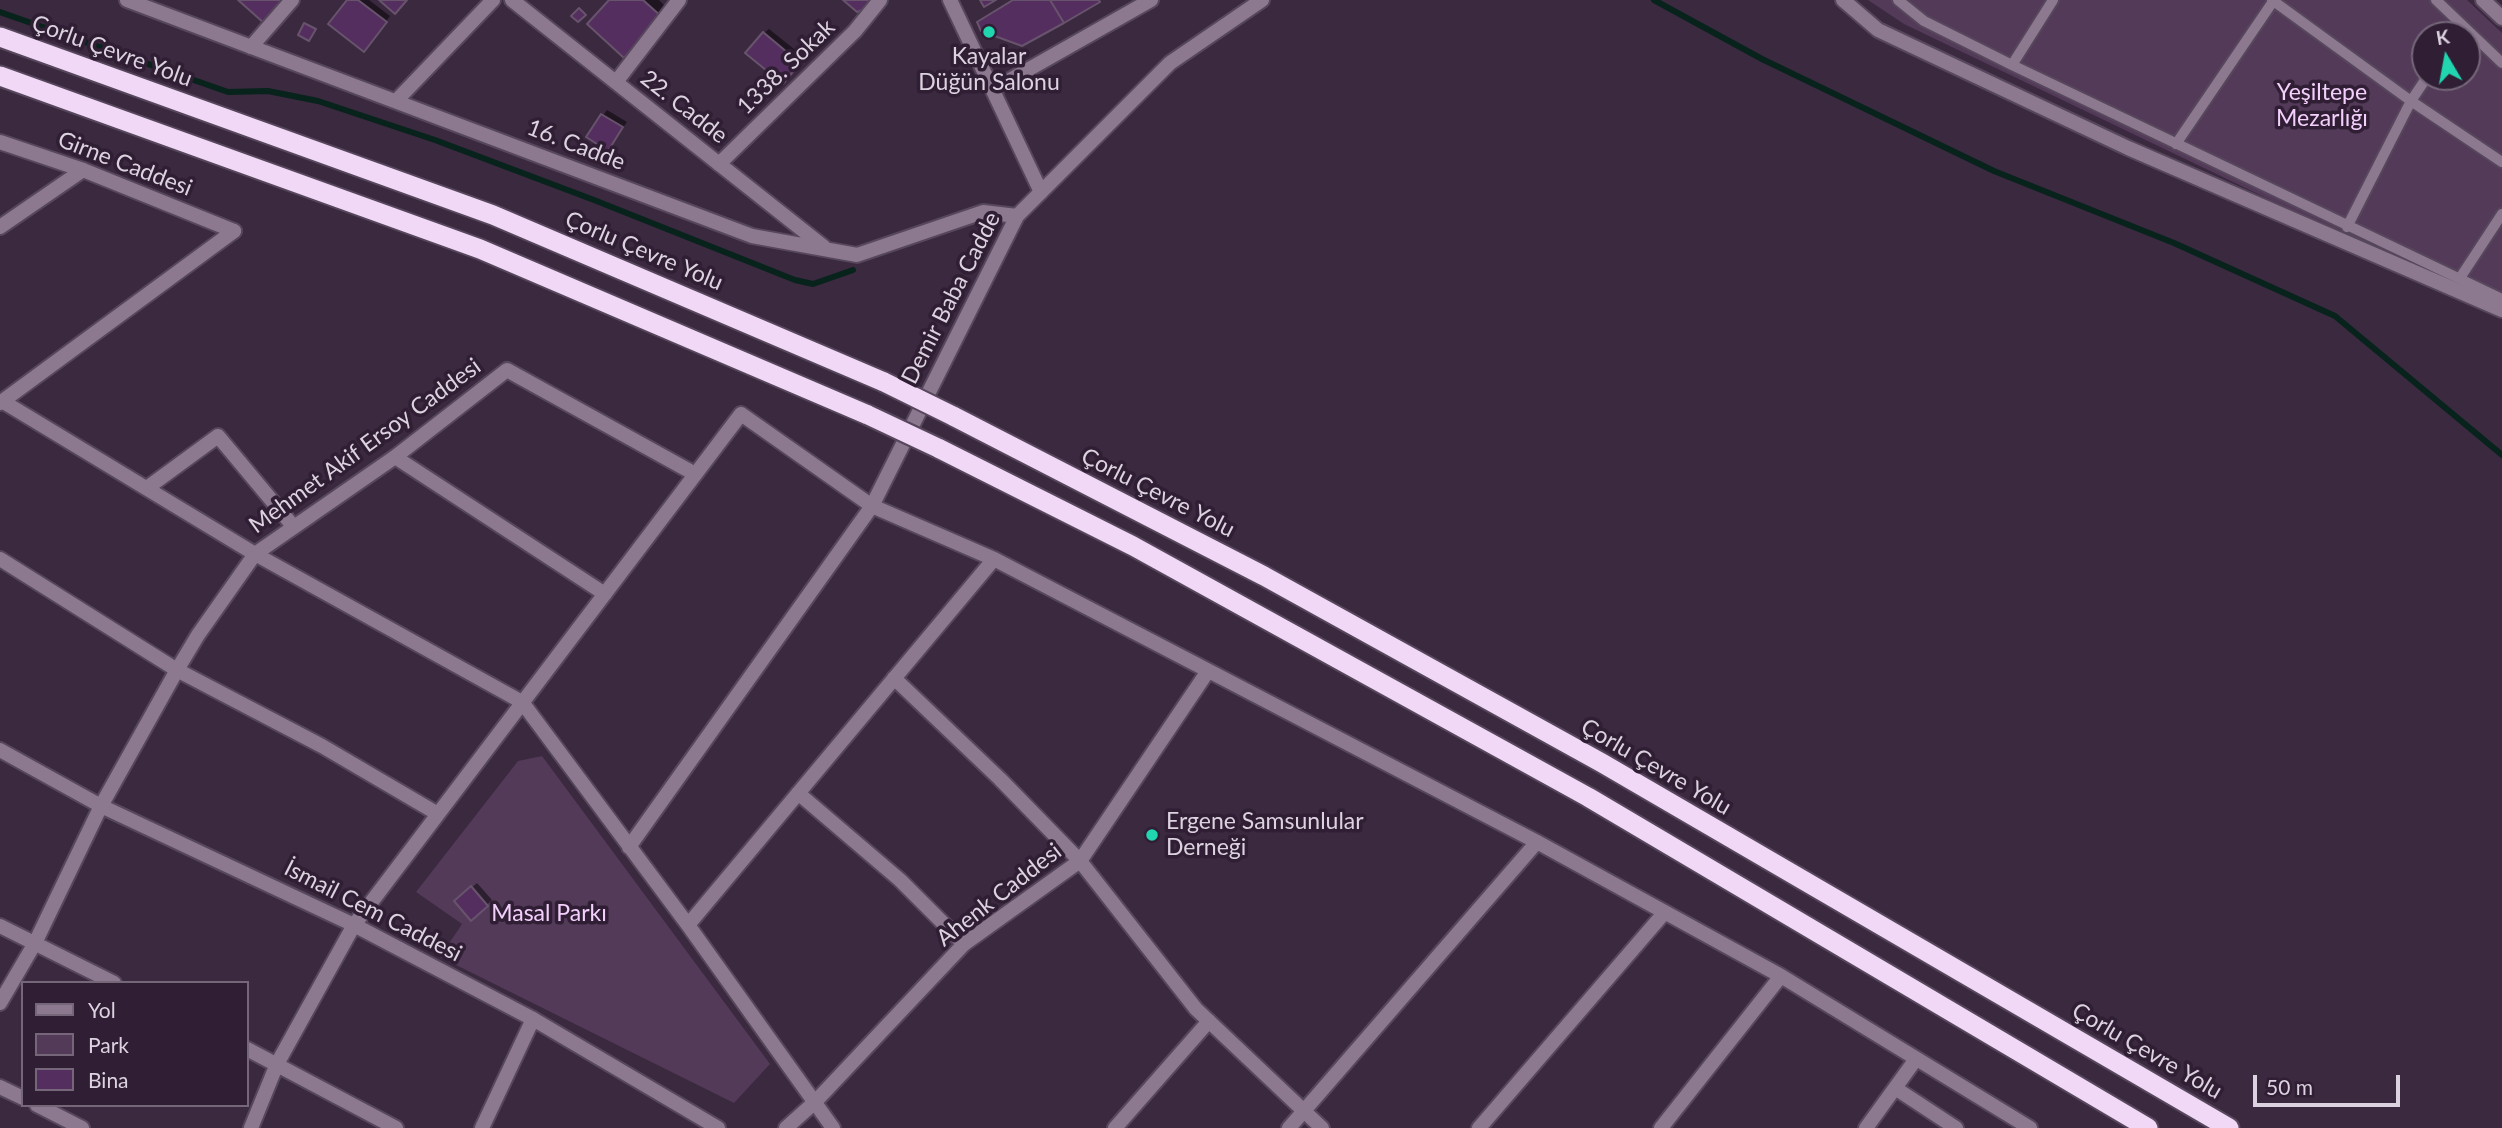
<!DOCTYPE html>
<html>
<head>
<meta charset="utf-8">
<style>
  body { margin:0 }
  #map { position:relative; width:2502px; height:1128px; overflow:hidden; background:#3a293f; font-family:Lato,sans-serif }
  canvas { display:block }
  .legend { position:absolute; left:21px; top:981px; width:228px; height:126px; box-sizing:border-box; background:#301f34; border:2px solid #756779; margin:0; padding:9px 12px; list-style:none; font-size:21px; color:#ddd2e0 }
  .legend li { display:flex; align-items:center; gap:14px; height:35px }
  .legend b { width:35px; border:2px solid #756779 }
  .north { position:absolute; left:2411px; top:21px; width:70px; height:70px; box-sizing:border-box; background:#301f34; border:2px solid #756779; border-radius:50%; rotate:350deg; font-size:19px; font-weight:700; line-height:28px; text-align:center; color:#ddd2e0 }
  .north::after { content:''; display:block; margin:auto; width:24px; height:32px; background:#20d5b0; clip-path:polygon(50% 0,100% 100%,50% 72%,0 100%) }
  .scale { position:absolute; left:2253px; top:1075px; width:147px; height:32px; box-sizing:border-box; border:4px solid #ddd2e0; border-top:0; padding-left:9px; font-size:21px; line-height:24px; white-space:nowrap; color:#ddd2e0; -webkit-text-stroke:5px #301f34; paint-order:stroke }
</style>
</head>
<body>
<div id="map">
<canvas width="2502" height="1128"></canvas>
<ul class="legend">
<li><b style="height:9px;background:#8c7990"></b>Yol</li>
<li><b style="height:19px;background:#533a59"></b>Park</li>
<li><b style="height:19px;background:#542e5e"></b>Bina</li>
</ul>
<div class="north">K</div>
<div class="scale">50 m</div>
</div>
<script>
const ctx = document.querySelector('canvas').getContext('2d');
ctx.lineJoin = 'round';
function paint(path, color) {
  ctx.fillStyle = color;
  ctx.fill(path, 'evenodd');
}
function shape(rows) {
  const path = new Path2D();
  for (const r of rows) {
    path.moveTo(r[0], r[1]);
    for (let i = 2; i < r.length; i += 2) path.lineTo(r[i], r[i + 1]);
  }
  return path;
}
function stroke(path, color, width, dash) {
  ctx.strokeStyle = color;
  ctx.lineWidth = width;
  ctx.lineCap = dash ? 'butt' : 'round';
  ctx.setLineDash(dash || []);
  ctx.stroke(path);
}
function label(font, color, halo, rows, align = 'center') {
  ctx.font = font + ' Lato,sans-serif';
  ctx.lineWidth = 7;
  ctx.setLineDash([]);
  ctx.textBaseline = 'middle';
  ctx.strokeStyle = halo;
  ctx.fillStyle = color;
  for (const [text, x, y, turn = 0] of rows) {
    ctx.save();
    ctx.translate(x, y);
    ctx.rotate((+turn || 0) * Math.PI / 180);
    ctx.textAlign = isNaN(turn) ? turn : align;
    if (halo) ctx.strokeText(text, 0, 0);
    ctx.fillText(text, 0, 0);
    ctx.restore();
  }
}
paint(shape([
  [1868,0,2467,0,2502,33,2502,311,1904,24],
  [2425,35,2467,35,2467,77,2425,77],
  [542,756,770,1064,734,1103,440,957,462,924,416,892,518,761]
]), '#533a59');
paint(shape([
  [349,0,369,0,390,16,369,45],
  [612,0,659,0,668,9,624,56],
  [769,29,804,57,787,77,764,33],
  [607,110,627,122,608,149,589,136],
  [477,883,492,900,472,919,461,897]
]), '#0007');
stroke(shape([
  [1654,0,1762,59,1994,171,2174,243,2335,316,2502,455],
  [0,12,228,92,268,91,318,101,435,140,594,200,795,280,813,284,853,270]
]), '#07231c', 6);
const building = shape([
  [238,0,287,0,265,24,238,0],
  [347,0,358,0,387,22,364,52,328,24,347,0],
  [379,0,407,0,395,14,379,0],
  [609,0,643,0,662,17,624,58,587,24,609,0],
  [843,0,873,0,865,9,857,12,843,0],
  [980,0,996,0,984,7,980,0],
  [1013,0,1050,0,1064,23,1022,46,981,31,977,22,1013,0],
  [1050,0,1099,0,1100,2,1064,23,1050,0],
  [579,8,586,15,578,22,571,16,579,8],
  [304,23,316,29,309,41,298,35,304,23],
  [763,32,800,63,783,84,745,53,763,32],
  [601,114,623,127,608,151,586,137,601,114],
  [471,886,488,906,471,921,454,901,471,886]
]);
paint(building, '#542e5e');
stroke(building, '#67546c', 2);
const service = shape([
  [1898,0,1924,21,2012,65,2502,299],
  [2272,0,2411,101,2502,162],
  [2436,0,2502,63],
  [2012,65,2053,0],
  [2176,144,2274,0],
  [2347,227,2411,101,2427,77],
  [2460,278,2502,214]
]);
const minor = shape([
  [950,0,1041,192],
  [1843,0,1878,30,2128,148,2502,310],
  [2483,0,2502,18],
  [251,47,292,0],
  [616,82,679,0],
  [994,89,1151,0],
  [396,101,493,0],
  [719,164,855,31,880,0],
  [0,227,83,170],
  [2,401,255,554,522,702,688,925,833,1128],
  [0,403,234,231],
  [395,457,605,594],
  [147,488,218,436,293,526],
  [0,559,177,670,322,746,438,814],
  [894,678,1000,779,1080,861,1196,1009,1322,1128],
  [798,793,900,880,964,944],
  [629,847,872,506],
  [688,925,994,559],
  [0,926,114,983],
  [247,1049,396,1128],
  [0,1087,23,1098],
  [1895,1088,1956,1128],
  [37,1105,82,1128],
  [251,1128,277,1064,354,925,741,414,872,506,994,559,1537,842,1781,976,2030,1128],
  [482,1128,533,1019],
  [1115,1128,1209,1021],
  [1289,1128,1537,842],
  [1479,1128,1665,912],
  [1661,1128,1781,976],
  [1866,1128,1916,1059]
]);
const tertiary = shape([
  [127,0,752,236,857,255,983,212,1017,216],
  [512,0,824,247],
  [0,142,83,170,234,231],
  [872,506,1017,216,1170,63,1262,0],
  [0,750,101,806,354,925,533,1019,718,1128],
  [0,1003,35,943,101,806,177,670,198,635,255,554,395,457,507,370,695,474],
  [786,1128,815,1102,964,944,1080,861,1208,671]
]);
const trunk = shape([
  [0,37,493,215,884,382],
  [0,76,480,249,868,415],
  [953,416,1264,576,1602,763,2229,1128],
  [938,448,1133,546,1588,797,2148,1128]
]);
stroke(service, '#57475c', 14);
stroke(minor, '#57475c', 18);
stroke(tertiary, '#57475c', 18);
stroke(trunk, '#57475c', 23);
stroke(service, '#8c7990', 10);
stroke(minor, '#8c7990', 14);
stroke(tertiary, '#8c7990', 14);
stroke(trunk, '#f0d8f6', 19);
const trunkBridge = shape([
  [884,382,953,416],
  [868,415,938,448]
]);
stroke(trunkBridge, '#57475c', 23, []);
stroke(trunkBridge, '#f0d8f6', 19);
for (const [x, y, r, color] of [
  [989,32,7,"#20d5b0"],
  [1152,835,7,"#20d5b0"]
]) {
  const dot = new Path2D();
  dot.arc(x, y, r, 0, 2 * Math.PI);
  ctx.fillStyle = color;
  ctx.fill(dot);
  stroke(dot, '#301f34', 2.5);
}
label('23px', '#ddd2e0', '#301f34', [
  ["Çorlu Çevre Yolu",112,51,20],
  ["1338. Sokak",786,67,-44],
  ["22. Cadde",684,107,38],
  ["16. Cadde",576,145,21],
  ["Girne Caddesi",125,164,21],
  ["Çorlu Çevre Yolu",644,251,23],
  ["Demir Baba Cadde",951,298,-63],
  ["Mehmet Akif Ersoy Caddesi",365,446,-36],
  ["Çorlu Çevre Yolu",1158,493,27],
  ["Çorlu Çevre Yolu",1656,767,30],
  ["Ahenk Caddesi",999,895,-38],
  ["İsmail Cem Caddesi",373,911,27],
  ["Çorlu Çevre Yolu",2147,1051,30]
]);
label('23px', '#ddd2e0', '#301f34', [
  ["Kayalar",989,57],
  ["Düğün Salonu",989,83],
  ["Ergene Samsunlular",1166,822,"left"],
  ["Derneği",1166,848,"left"]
]);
label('23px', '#f3cffc', '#301f34', [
  ["Yeşiltepe",2322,93],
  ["Mezarlığı",2322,119],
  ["Masal Parkı",549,914]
]);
</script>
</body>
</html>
